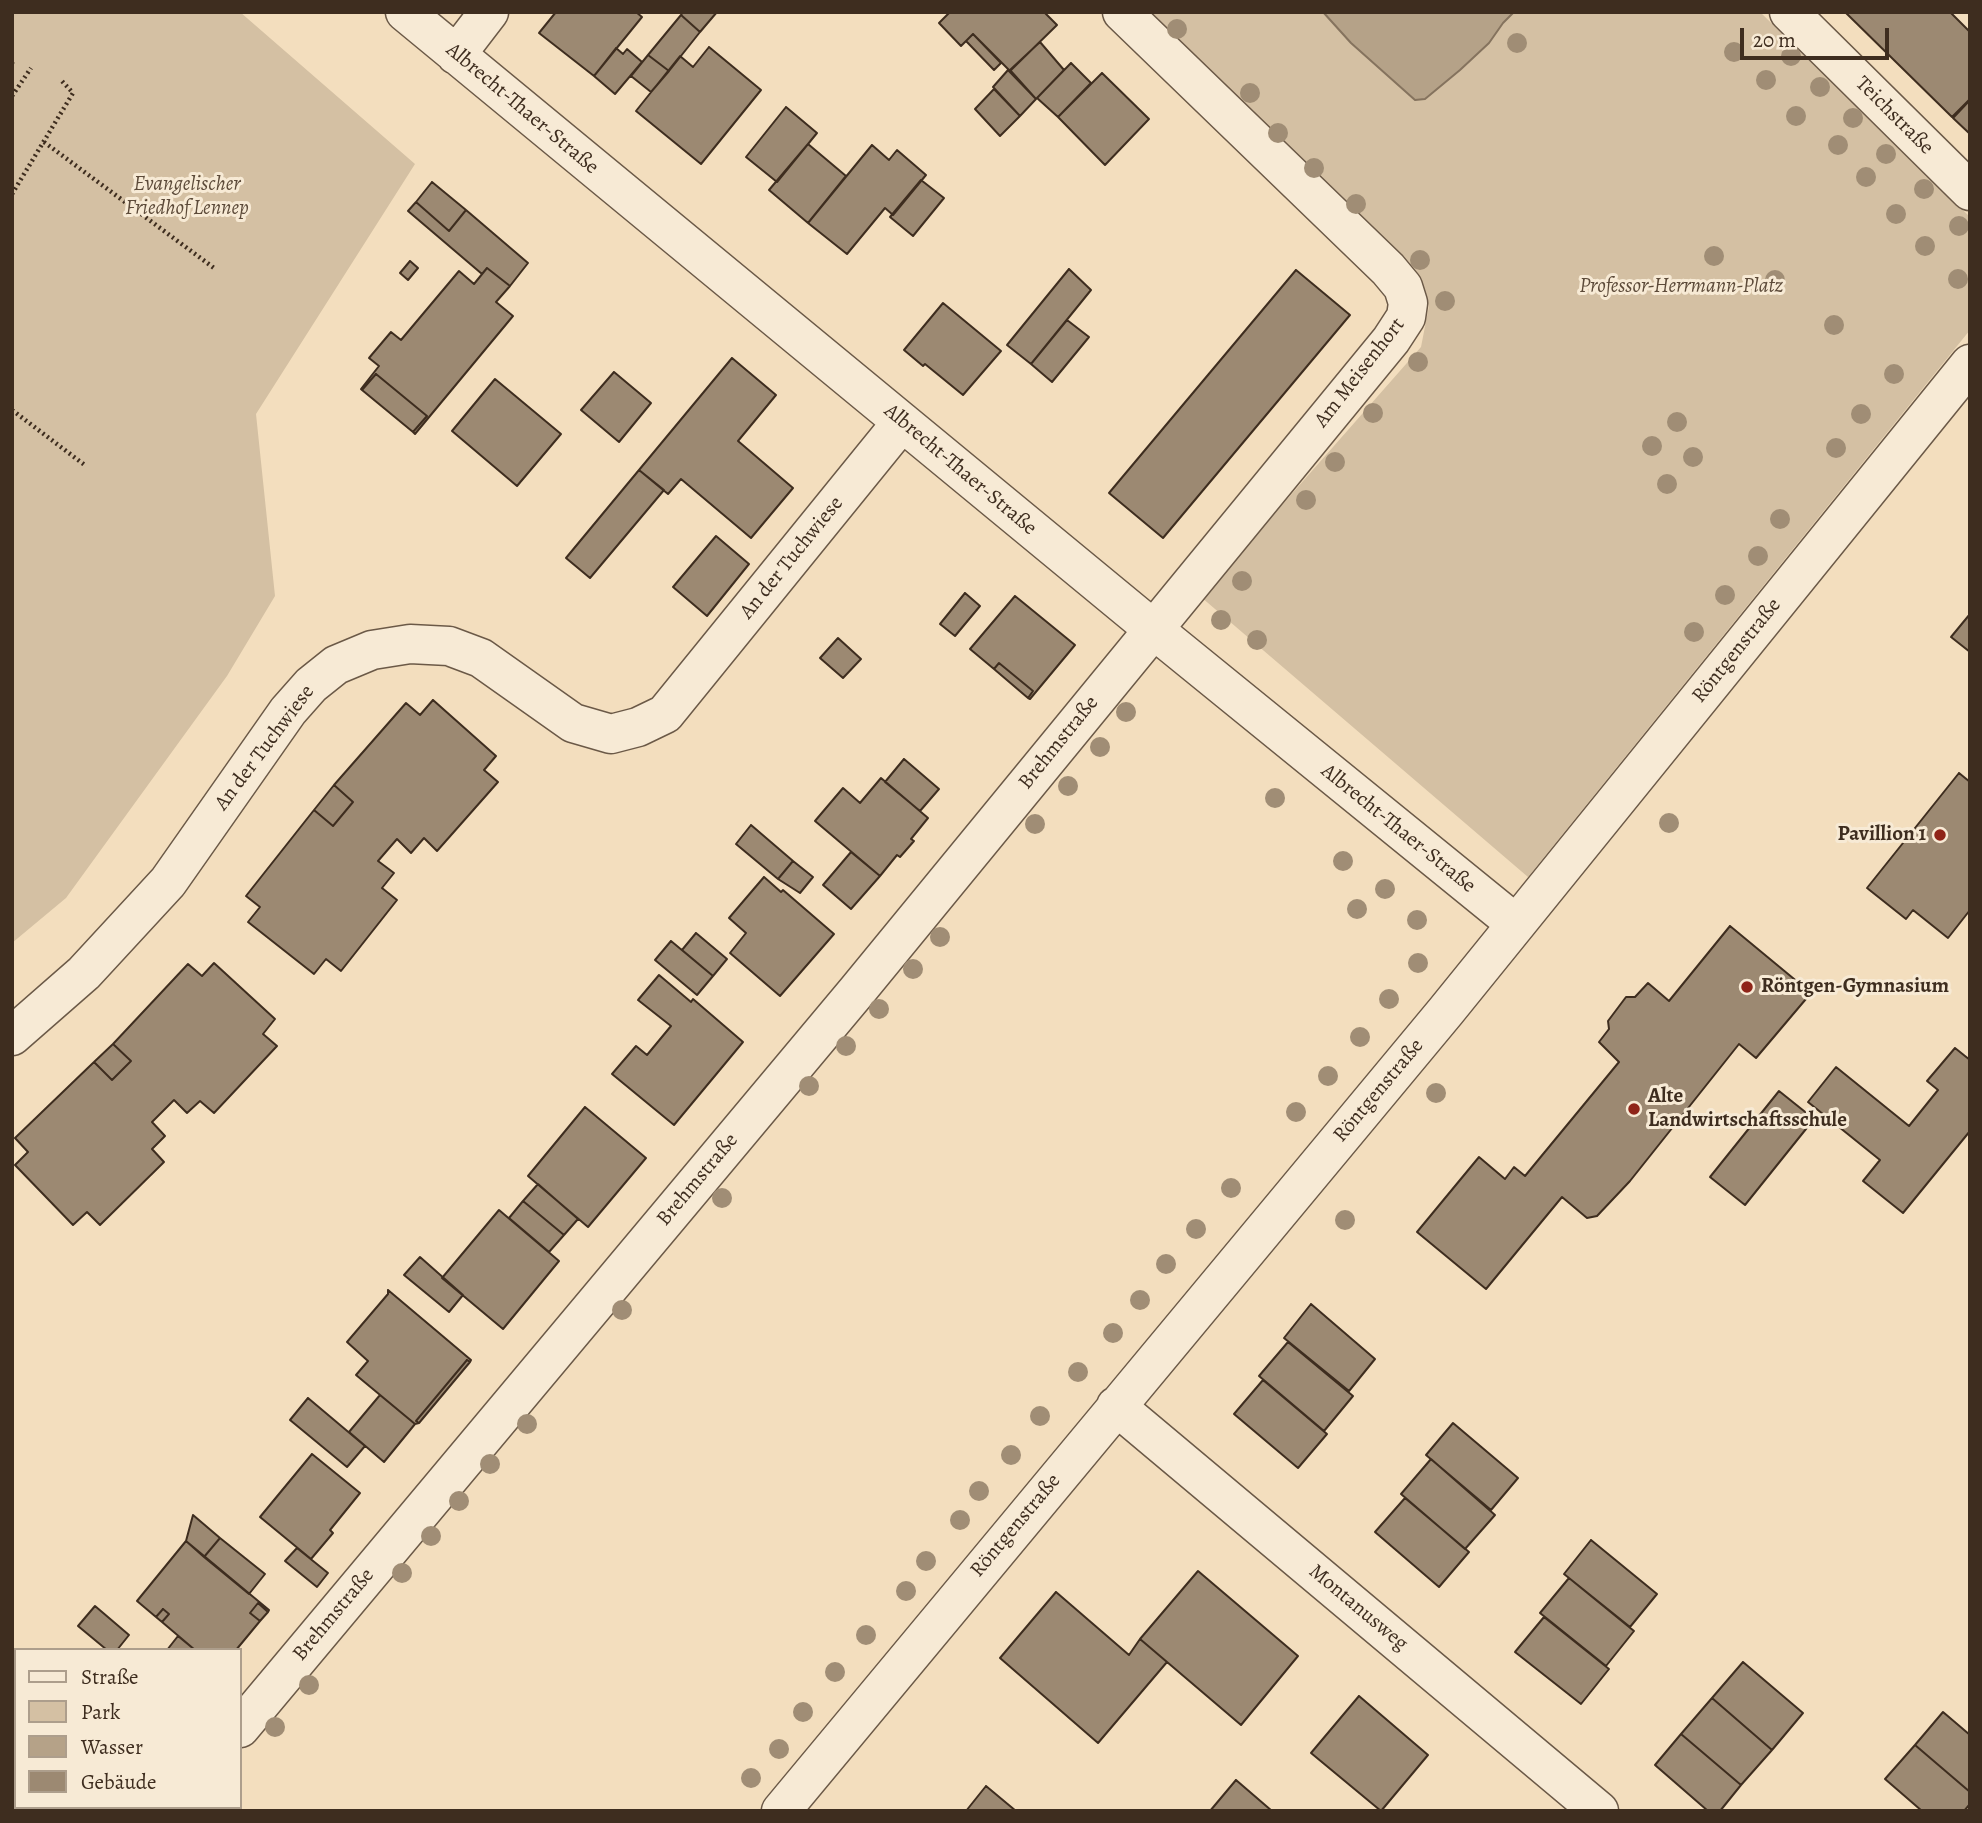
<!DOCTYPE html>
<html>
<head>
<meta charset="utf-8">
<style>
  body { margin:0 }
  #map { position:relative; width:1982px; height:1823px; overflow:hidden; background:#f3debe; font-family:Alegreya,serif }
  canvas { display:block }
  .frame { position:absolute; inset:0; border:14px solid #3e2d1f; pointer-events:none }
  .legend { position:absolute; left:14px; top:1648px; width:228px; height:161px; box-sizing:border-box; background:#f7ead5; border:2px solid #ad9e8c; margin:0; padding:9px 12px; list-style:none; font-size:21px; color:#3e2d1f }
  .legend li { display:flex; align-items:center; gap:14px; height:35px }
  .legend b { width:35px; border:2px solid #ad9e8c }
  .scale { position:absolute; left:1740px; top:28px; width:149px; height:32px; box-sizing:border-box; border:4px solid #3e2d1f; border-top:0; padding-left:9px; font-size:21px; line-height:24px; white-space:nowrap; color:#3e2d1f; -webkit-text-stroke:5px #f7ead5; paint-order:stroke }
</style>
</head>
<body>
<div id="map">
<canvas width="1982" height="1823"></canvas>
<div class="frame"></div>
<ul class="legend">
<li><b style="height:9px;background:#f7ead5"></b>Straße</li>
<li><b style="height:19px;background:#d4c0a3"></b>Park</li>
<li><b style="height:19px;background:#b5a288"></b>Wasser</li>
<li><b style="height:19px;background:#9c8972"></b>Gebäude</li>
</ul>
<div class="scale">20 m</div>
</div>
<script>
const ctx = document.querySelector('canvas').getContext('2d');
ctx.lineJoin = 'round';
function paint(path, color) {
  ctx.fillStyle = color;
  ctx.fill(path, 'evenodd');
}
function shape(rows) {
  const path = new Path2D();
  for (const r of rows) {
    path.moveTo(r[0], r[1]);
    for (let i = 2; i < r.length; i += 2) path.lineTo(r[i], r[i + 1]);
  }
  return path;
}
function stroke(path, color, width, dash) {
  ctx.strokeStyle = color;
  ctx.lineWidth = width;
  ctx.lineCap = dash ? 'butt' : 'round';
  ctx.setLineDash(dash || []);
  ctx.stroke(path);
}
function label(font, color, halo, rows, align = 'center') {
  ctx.font = font + ' Alegreya,serif';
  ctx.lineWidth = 6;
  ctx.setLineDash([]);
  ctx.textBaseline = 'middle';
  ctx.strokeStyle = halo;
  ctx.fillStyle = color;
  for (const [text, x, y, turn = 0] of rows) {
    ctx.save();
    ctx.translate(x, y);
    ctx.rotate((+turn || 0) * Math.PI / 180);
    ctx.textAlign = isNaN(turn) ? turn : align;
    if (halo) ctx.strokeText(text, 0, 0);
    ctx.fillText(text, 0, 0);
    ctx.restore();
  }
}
paint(shape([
  [12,12,240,12,415,164,256,414,275,596,227,676,66,898,12,943],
  [1147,12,1760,12,1970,217,1970,330,1528,877,1201,597,1421,347,1429,306,1415,271]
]), '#d4c0a3');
const water = shape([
  [1323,12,1514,12,1503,23,1489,43,1460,70,1425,99,1415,100,1351,43,1323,12]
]);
paint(water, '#b5a288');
stroke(water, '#85735e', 2);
const building = shape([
  [556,12,636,12,642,17,594,76,539,33,556,12],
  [683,12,717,12,700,32,681,15,683,12],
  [950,12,1044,12,1057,25,1010,71,973,34,961,46,939,23,950,12],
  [1845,12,1950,12,1970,32,1970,99,1952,117,1845,12],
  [681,15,700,32,669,71,648,55,681,15],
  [973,34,1001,63,994,70,966,41,973,34],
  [1040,42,1064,70,1036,99,1010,70,1040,42],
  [709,47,761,90,701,164,636,111,680,56,693,67,709,47],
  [616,48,623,54,627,49,642,62,615,94,594,76,616,48],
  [648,55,669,71,651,92,631,76,648,55],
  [1071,63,1091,83,1058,117,1037,98,1071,63],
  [1008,70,1036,99,1020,116,993,87,1008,70],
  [1102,73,1149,119,1105,165,1058,117,1102,73],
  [994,89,1020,116,1000,136,975,109,994,89],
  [1970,100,1970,134,1953,118,1970,100],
  [786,107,817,133,777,182,746,157,786,107],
  [808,144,846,176,808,223,769,190,808,144],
  [872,145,889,160,897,150,926,175,893,215,885,208,847,254,808,223,872,145],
  [921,180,944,198,913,236,890,217,921,180],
  [432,182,466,210,449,231,416,202,432,182],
  [416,202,449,231,466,210,528,263,510,286,487,268,482,274,408,211,416,202],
  [410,261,418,268,408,280,400,273,410,261],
  [487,268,510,286,496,302,513,316,415,434,413,432,427,416,376,374,362,390,361,389,379,366,369,358,391,332,401,340,459,271,474,284,487,268],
  [1069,269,1091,290,1031,364,1007,345,1069,269],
  [1296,270,1350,315,1163,538,1109,493,1296,270],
  [943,303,1001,351,963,395,925,364,923,366,904,350,943,303],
  [1067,320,1089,337,1052,382,1031,364,1067,320],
  [732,358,776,395,738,441,793,488,751,538,681,479,668,494,639,470,732,358],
  [614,372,651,403,619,442,581,410,614,372],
  [376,374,427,416,413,432,362,390,376,374],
  [495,379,561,434,517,486,452,431,495,379],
  [639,470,664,490,590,578,566,558,639,470],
  [716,536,749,564,707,616,673,587,716,536],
  [965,593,980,606,955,636,940,624,965,593],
  [1015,596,1075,645,1030,699,1028,698,1033,691,999,663,994,669,970,649,1015,596],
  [1970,614,1970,652,1951,637,1970,614],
  [838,638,861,659,843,678,820,658,838,638],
  [999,663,1033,691,1028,698,994,669,999,663],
  [433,700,496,756,484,770,498,782,437,851,424,838,411,853,397,839,378,861,394,873,382,888,397,900,341,971,326,959,314,974,248,922,260,907,246,896,314,810,333,826,353,802,334,785,406,703,420,715,433,700],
  [904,759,939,789,920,811,885,782,904,759],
  [1959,773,1970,782,1970,910,1948,938,1913,910,1906,919,1867,888,1959,773],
  [881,778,928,818,911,839,914,841,900,857,897,855,880,876,815,821,843,788,860,803,881,778],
  [334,785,353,802,333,826,314,810,334,785],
  [751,825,793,861,778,879,736,844,751,825],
  [851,852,880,876,851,909,823,885,851,852],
  [793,861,813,877,800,893,778,879,793,861],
  [764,877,781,892,783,890,834,934,780,996,730,953,746,933,729,918,764,877],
  [1730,926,1811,993,1756,1058,1739,1044,1630,1181,1597,1216,1587,1218,1562,1197,1486,1289,1417,1232,1479,1157,1505,1179,1514,1167,1525,1176,1619,1062,1599,1042,1609,1029,1608,1021,1626,997,1635,997,1648,983,1669,1001,1730,926],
  [696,933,727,959,713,976,682,950,696,933],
  [671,941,713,976,697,995,655,960,671,941],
  [214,963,275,1019,263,1034,277,1046,214,1113,200,1101,187,1113,174,1100,152,1122,165,1136,152,1149,164,1162,100,1225,87,1212,73,1225,15,1165,28,1152,15,1138,94,1062,112,1080,131,1061,113,1044,188,964,202,976,214,963],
  [659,975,691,1002,693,999,743,1042,674,1125,612,1074,636,1046,647,1055,671,1026,638,1000,659,975],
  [113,1044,131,1061,112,1080,94,1062,113,1044],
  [1955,1048,1970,1060,1970,1131,1903,1213,1863,1181,1880,1160,1808,1102,1836,1067,1909,1126,1938,1090,1927,1081,1955,1048],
  [1779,1091,1814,1119,1745,1205,1710,1177,1779,1091],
  [585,1107,646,1158,588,1227,528,1176,585,1107],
  [538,1184,578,1219,564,1235,523,1201,538,1184],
  [523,1201,564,1235,549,1252,509,1218,523,1201],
  [499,1210,559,1261,503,1329,442,1278,499,1210],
  [420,1257,463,1295,449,1312,404,1275,420,1257],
  [388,1290,471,1360,470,1362,467,1360,416,1421,419,1423,415,1424,356,1375,368,1361,347,1342,388,1294,388,1290],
  [1311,1304,1375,1359,1349,1391,1284,1338,1311,1304],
  [1288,1342,1353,1396,1324,1431,1259,1376,1288,1342],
  [467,1360,470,1362,419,1423,416,1421,467,1360],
  [1263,1380,1327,1434,1298,1468,1234,1414,1263,1380],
  [380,1395,415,1424,384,1462,349,1432,380,1395],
  [308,1398,365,1446,347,1467,290,1420,308,1398],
  [1453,1423,1518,1478,1491,1510,1426,1455,1453,1423],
  [312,1454,360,1493,330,1530,333,1533,311,1559,260,1517,312,1454],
  [1431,1459,1495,1515,1465,1549,1401,1494,1431,1459],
  [1405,1498,1469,1552,1439,1587,1375,1532,1405,1498],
  [193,1515,220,1538,204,1557,186,1541,193,1515],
  [220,1538,265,1574,249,1594,204,1557,220,1538],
  [1591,1540,1657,1594,1630,1627,1564,1574,1591,1540],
  [186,1541,269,1610,268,1612,258,1603,250,1613,260,1621,236,1650,195,1650,162,1622,169,1614,163,1609,156,1617,137,1601,186,1541],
  [297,1548,328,1573,317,1587,285,1561,297,1548],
  [1198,1571,1298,1656,1241,1725,1140,1639,1198,1571],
  [1569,1578,1634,1631,1606,1666,1540,1613,1569,1578],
  [1056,1592,1129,1655,1140,1639,1167,1662,1098,1743,1000,1658,1056,1592],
  [258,1603,268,1612,260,1621,250,1613,258,1603],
  [95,1606,129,1635,117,1650,107,1650,78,1626,95,1606],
  [163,1609,169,1614,162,1622,156,1617,163,1609],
  [1544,1617,1609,1669,1581,1704,1515,1652,1544,1617],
  [178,1636,195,1650,167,1650,178,1636],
  [1743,1662,1803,1713,1772,1750,1712,1698,1743,1662],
  [12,1691,16,1695,16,1747,12,1751,12,1691],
  [1359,1696,1428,1755,1381,1811,1311,1753,1359,1696],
  [1712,1698,1772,1750,1741,1785,1681,1734,1712,1698],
  [1943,1712,1970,1735,1970,1792,1915,1745,1943,1712],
  [1681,1734,1741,1785,1720,1811,1708,1811,1655,1765,1681,1734],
  [1915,1745,1970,1792,1970,1804,1964,1811,1922,1811,1885,1779,1915,1745],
  [16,1771,16,1807,49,1807,52,1811,12,1811,12,1775,16,1771],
  [1236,1780,1272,1811,1210,1811,1236,1780],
  [986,1786,1016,1811,966,1811,986,1786]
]);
paint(building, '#9c8972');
stroke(building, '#3e2d1f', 2);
const minor = shape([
  [405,12,1153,629,1516,924],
  [1789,12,1970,191],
  [456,55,489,12],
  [12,1036,84,973,168,882,288,711,311,685,336,665,372,650,410,644,449,646,481,658,573,723,611,734,638,727,665,714,902,422],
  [1116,1406,1599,1811],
  [240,1728,857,991,1391,340,1406,317,1408,303,1403,287,1388,269,1122,12],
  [171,1811,174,1807],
  [781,1811,1446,1011,1970,364]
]);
stroke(minor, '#6b5947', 41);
stroke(shape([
  [12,64,15,65],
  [12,96,31,68],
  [44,142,214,268],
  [12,194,73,93,60,79],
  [12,410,86,466]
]), '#3e2d1f', 4.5, [2, 3.5]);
stroke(minor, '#f7ead5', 38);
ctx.fillStyle = '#a08d75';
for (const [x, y] of [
  [1177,29],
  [1517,43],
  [1734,52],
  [1791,56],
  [1766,80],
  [1820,87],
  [1250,93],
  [1796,116],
  [1853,118],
  [1278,133],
  [1838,145],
  [1886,154],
  [1314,168],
  [1866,177],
  [1924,189],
  [1356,204],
  [1896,214],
  [1959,226],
  [1925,246],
  [1714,256],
  [1420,260],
  [1958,279],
  [1775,280],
  [1445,301],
  [1834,325],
  [1418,362],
  [1894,374],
  [1373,413],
  [1861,414],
  [1677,422],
  [1652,446],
  [1836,448],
  [1693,457],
  [1335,462],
  [1667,484],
  [1306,500],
  [1780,519],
  [1758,556],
  [1242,581],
  [1725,595],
  [1221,620],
  [1694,632],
  [1257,640],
  [1126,712],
  [1100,747],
  [1068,786],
  [1275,798],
  [1669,823],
  [1035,824],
  [1343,861],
  [1385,889],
  [1357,909],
  [1417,920],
  [940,937],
  [1418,963],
  [913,969],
  [1389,999],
  [879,1009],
  [1360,1037],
  [846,1046],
  [1328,1076],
  [809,1086],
  [1436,1093],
  [1296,1112],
  [1231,1188],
  [722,1198],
  [1345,1220],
  [1196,1229],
  [1166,1264],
  [1140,1300],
  [622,1310],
  [1113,1333],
  [1078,1372],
  [1040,1416],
  [527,1424],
  [1011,1455],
  [490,1464],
  [979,1491],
  [459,1501],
  [960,1520],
  [431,1536],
  [926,1561],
  [402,1573],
  [906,1591],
  [866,1635],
  [835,1672],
  [309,1685],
  [803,1712],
  [275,1727],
  [779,1749],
  [751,1778]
]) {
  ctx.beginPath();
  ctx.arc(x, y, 10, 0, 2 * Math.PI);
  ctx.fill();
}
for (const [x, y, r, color] of [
  [1940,835,7,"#8f2418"],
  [1747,987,7,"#8f2418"],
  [1634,1109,7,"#8f2418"]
]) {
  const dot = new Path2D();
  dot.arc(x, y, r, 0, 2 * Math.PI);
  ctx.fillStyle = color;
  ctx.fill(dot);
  stroke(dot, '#f7ead5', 2.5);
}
label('21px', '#3e2d1f', '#f7ead5', [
  ["Albrecht-Thaer-Straße",522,109,40],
  ["Teichstraße",1894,116,45],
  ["Am Meisenhort",1360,373,-52],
  ["Albrecht-Thaer-Straße",960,470,40],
  ["An der Tuchwiese",792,558,-51],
  ["Röntgenstraße",1737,651,-51],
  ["Brehmstraße",1059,743,-51],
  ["An der Tuchwiese",265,748,-53],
  ["Albrecht-Thaer-Straße",1398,829,39],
  ["Röntgenstraße",1379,1091,-50],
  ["Brehmstraße",698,1180,-50],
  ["Röntgenstraße",1016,1526,-50],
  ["Montanusweg",1358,1608,40],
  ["Brehmstraße",334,1615,-50]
]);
label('italic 21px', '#5c4a39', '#f7ead5', [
  ["Evangelischer",187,185],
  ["Friedhof Lennep",187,209],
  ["Professor-Herrmann-Platz",1681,287]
]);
label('bold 21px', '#3e2d1f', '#f7ead5', [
  ["Pavillion 1",1926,835,"right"],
  ["Röntgen-Gymnasium",1761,987],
  ["Alte",1648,1097],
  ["Landwirtschaftsschule",1648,1121]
], 'left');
</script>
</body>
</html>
